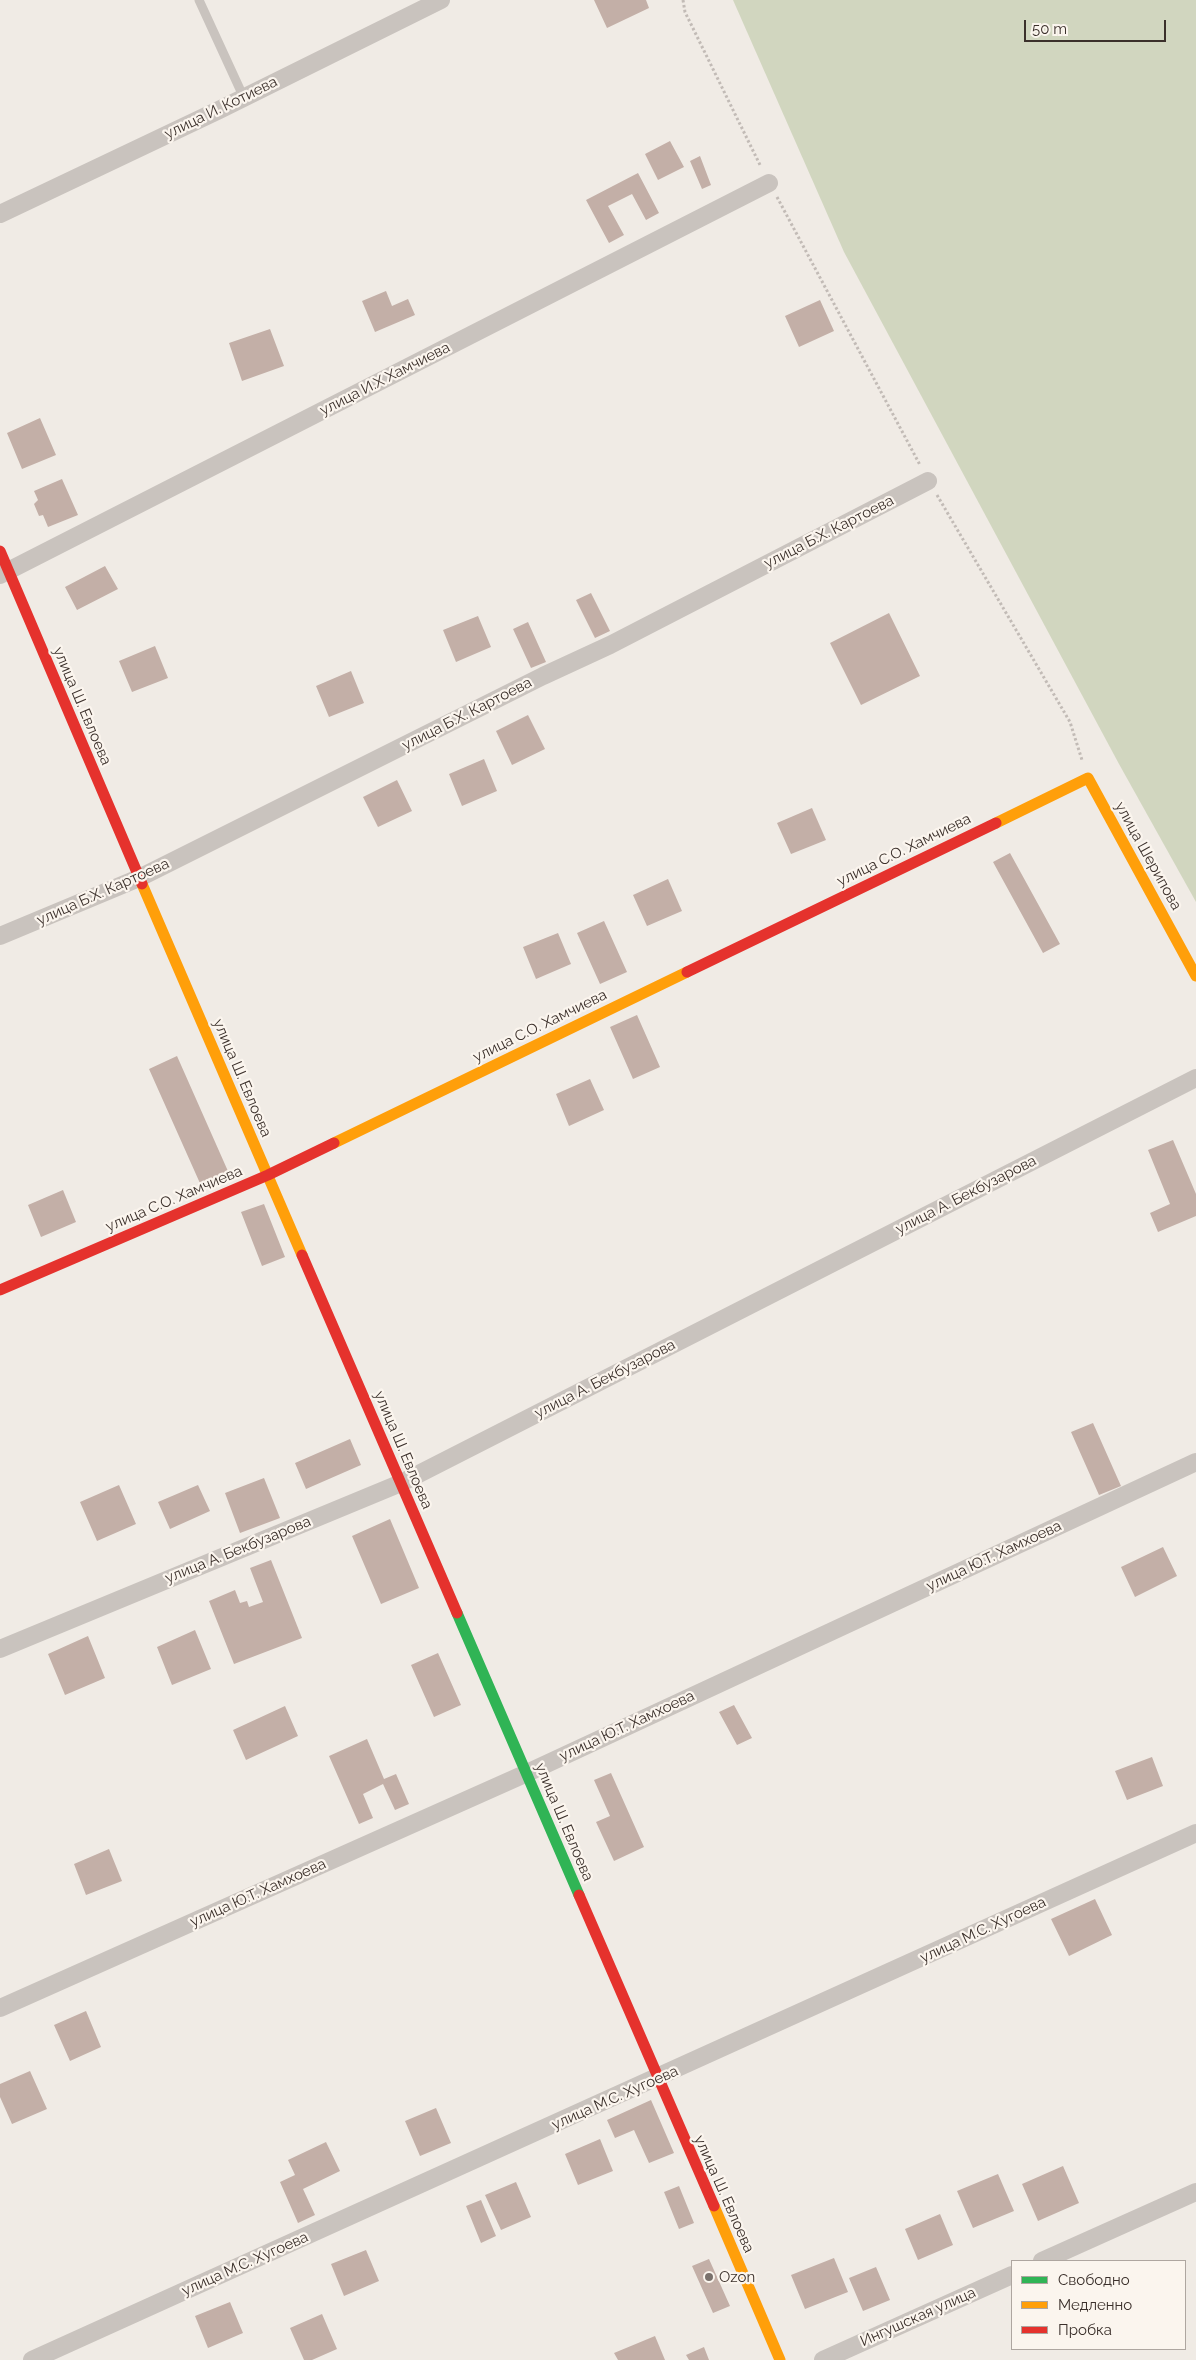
<!DOCTYPE html>
<html>
<head>
<meta charset="utf-8">
<style>
  body { margin:0 }
  #map { position:relative; width:1196px; height:2360px; overflow:hidden; background:#f0ebe5; font-family:Raleway,sans-serif }
  canvas { display:block }
  .legend { position:absolute; left:1011px; top:2260px; width:175px; height:90px; box-sizing:border-box; background:#fbf5ee; border:1px solid #aea6a0; margin:0; padding:6px 9px; list-style:none; font-size:15px; color:#3b302b }
  .legend li { display:flex; align-items:center; gap:10px; height:25px }
  .legend b { width:25px; border:1px solid #aea6a0 }
  .scale { position:absolute; left:1024px; top:20px; width:142px; height:22px; box-sizing:border-box; border:2px solid #3b302b; border-top:0; padding-left:6px; font-size:15px; line-height:18px; white-space:nowrap; color:#3b302b; -webkit-text-stroke:4px #fbf5ee; paint-order:stroke }
</style>
</head>
<body>
<div id="map">
<canvas width="1196" height="2360"></canvas>
<ul class="legend">
<li><b style="height:6px;background:#30b455"></b>Свободно</li>
<li><b style="height:6px;background:#ff9f0a"></b>Медленно</li>
<li><b style="height:6px;background:#e5322d"></b>Пробка</li>
</ul>
<div class="scale">50 m</div>
</div>
<script>
const ctx = document.querySelector('canvas').getContext('2d');
ctx.lineJoin = 'round';
function paint(path, color) {
  ctx.fillStyle = color;
  ctx.fill(path, 'evenodd');
}
function shape(rows) {
  const path = new Path2D();
  for (const r of rows) {
    path.moveTo(r[0], r[1]);
    for (let i = 2; i < r.length; i += 2) path.lineTo(r[i], r[i + 1]);
  }
  return path;
}
function stroke(path, color, width, dash) {
  ctx.strokeStyle = color;
  ctx.lineWidth = width;
  ctx.lineCap = dash ? 'butt' : 'round';
  ctx.setLineDash(dash || []);
  ctx.stroke(path);
}
function label(font, color, halo, rows, align = 'center') {
  ctx.font = font + ' Raleway,sans-serif';
  ctx.lineWidth = 4.5;
  ctx.setLineDash([]);
  ctx.textBaseline = 'middle';
  ctx.strokeStyle = halo;
  ctx.fillStyle = color;
  for (const [text, x, y, turn = 0] of rows) {
    ctx.save();
    ctx.translate(x, y);
    ctx.rotate((+turn || 0) * Math.PI / 180);
    ctx.textAlign = isNaN(turn) ? turn : align;
    if (halo) ctx.strokeText(text, 0, 0);
    ctx.fillText(text, 0, 0);
    ctx.restore();
  }
}
paint(shape([
  [733,0,1196,0,1196,902,1119,764,844,252]
]), '#d1d6bf');
paint(shape([
  [594,0,646,0,649,8,607,28],
  [670,141,684,167,658,180,645,154],
  [700,156,711,185,702,189,690,161],
  [638,173,659,213,646,220,632,194,608,206,624,235,609,243,586,200],
  [386,291,392,306,408,299,415,315,375,332,362,301],
  [820,300,834,331,799,347,785,316],
  [270,329,284,366,242,381,229,343],
  [40,418,56,455,22,469,7,433],
  [62,479,78,515,48,527,43,515,39,516,34,504,38,500,34,491],
  [105,566,118,589,77,610,65,587],
  [591,593,610,631,595,638,576,600],
  [889,613,920,676,861,705,830,643],
  [478,616,491,647,456,662,443,630],
  [528,622,546,662,531,668,513,629],
  [155,646,168,678,132,692,119,661],
  [351,671,364,703,329,717,316,686],
  [528,715,545,749,512,765,496,731],
  [484,759,497,791,462,806,449,774],
  [397,780,412,811,378,827,363,797],
  [812,808,826,840,791,854,777,823],
  [1010,853,1060,944,1043,953,993,862],
  [668,879,682,911,647,926,633,895],
  [604,921,627,972,600,984,577,933],
  [558,933,571,964,536,979,523,947],
  [637,1015,660,1067,633,1079,610,1027],
  [177,1056,231,1178,203,1190,149,1069],
  [590,1079,604,1110,569,1126,556,1094],
  [1173,1140,1196,1194,1196,1216,1158,1232,1150,1213,1170,1204,1148,1150],
  [63,1190,76,1222,41,1237,28,1205],
  [264,1204,285,1257,262,1266,241,1212],
  [1093,1423,1121,1486,1099,1495,1071,1432],
  [350,1439,361,1465,306,1489,295,1463],
  [264,1478,280,1518,240,1533,225,1493],
  [119,1485,136,1524,97,1541,80,1502],
  [198,1485,210,1511,170,1529,158,1502],
  [390,1519,419,1588,381,1604,352,1536],
  [1163,1547,1177,1576,1135,1597,1121,1567],
  [271,1560,302,1638,234,1664,209,1601,235,1590,240,1603,247,1601,249,1607,263,1602,250,1568],
  [195,1630,211,1669,172,1685,157,1647],
  [88,1636,105,1678,65,1695,48,1654],
  [438,1653,461,1705,434,1717,411,1665],
  [734,1705,752,1738,737,1745,719,1712],
  [285,1706,298,1736,246,1760,233,1730],
  [367,1739,384,1779,396,1774,409,1804,395,1810,383,1784,363,1794,373,1818,359,1824,329,1756],
  [1152,1757,1163,1786,1127,1800,1115,1771],
  [611,1773,644,1847,614,1861,596,1822,610,1816,594,1780],
  [109,1849,122,1881,86,1895,74,1864],
  [1095,1899,1112,1935,1069,1956,1051,1919],
  [86,2011,101,2047,70,2061,54,2025],
  [30,2071,47,2109,12,2124,0,2097,0,2084],
  [651,2100,674,2153,649,2163,634,2130,615,2138,607,2120],
  [436,2108,451,2143,420,2156,405,2121],
  [600,2139,613,2171,578,2185,565,2154],
  [326,2142,340,2171,303,2189,315,2215,298,2223,280,2182,295,2175,288,2160],
  [1063,2166,1079,2203,1038,2221,1022,2184],
  [998,2174,1014,2211,973,2228,957,2191],
  [516,2182,531,2217,501,2230,485,2195],
  [679,2186,694,2223,679,2229,664,2192],
  [481,2200,496,2236,481,2243,466,2206],
  [940,2214,953,2245,918,2260,905,2229],
  [366,2250,379,2281,344,2296,331,2264],
  [834,2258,848,2292,805,2309,791,2275],
  [709,2259,730,2306,713,2313,692,2266],
  [876,2267,890,2300,863,2311,849,2278],
  [230,2302,243,2333,208,2348,195,2316],
  [322,2314,337,2349,312,2360,304,2360,290,2328],
  [655,2336,665,2360,618,2360,614,2353],
  [704,2347,709,2360,689,2360,686,2355]
]), '#c3afa7');
stroke(shape([
  [683,0,685,12,761,167],
  [777,197,920,465],
  [937,495,1070,722,1082,760]
]), '#c2bbb6', 3, [2.5, 2.5]);
stroke(shape([
  [199,0,244,98]
]), '#c9c3be', 9);
stroke(shape([
  [0,214,219,110,441,0],
  [0,575,769,183],
  [0,936,139,878,543,676,610,645,928,481],
  [0,1649,401,1483,1196,1078],
  [0,2008,527,1773,1196,1462],
  [1042,2261,1196,2192],
  [32,2360,1196,1833],
  [823,2360,1012,2275]
]), '#c9c3be', 18);
stroke(shape([
  [457,1613,579,1895]
]), '#30b455', 11);
stroke(shape([
  [996,823,1088,778,1196,976],
  [142,884,302,1255],
  [334,1143,687,972],
  [714,2206,780,2360]
]), '#ff9f0a', 11);
stroke(shape([
  [0,551,142,884],
  [687,972,996,823],
  [302,1255,457,1613],
  [0,1290,268,1175,334,1143],
  [579,1895,714,2206]
]), '#e5322d', 11);
for (const [x, y, r, color] of [
  [709,2277,5,"#7a716c"]
]) {
  const dot = new Path2D();
  dot.arc(x, y, r, 0, 2 * Math.PI);
  ctx.fillStyle = color;
  ctx.fill(dot);
  stroke(dot, '#fbf5ee', 2);
}
label('15px', '#3b302b', '#fbf5ee', [
  ["улица И. Котиева",221,108,-26],
  ["улица И.Х Хамчиева",385,379,-27],
  ["улица Б.Х. Картоева",829,532,-27],
  ["улица Ш. Евлоева",82,706,67],
  ["улица Б.Х. Картоева",467,714,-27],
  ["улица С.О. Хамчиева",904,850,-26],
  ["улица Шерипова",1148,856,61],
  ["улица Б.Х. Картоева",103,892,-24],
  ["улица С.О. Хамчиева",540,1026,-26],
  ["улица Ш. Евлоева",242,1078,67],
  ["улица А. Бекбузарова",966,1195,-27],
  ["улица С.О. Хамчиева",174,1199,-23],
  ["улица А. Бекбузарова",605,1379,-27],
  ["улица Ш. Евлоева",403,1450,67],
  ["улица А. Бекбузарова",238,1550,-22],
  ["улица Ю.Т. Хамхоева",994,1556,-25],
  ["улица Ю.Т. Хамхоева",627,1726,-25],
  ["улица Ш. Евлоева",564,1822,67],
  ["улица Ю.Т. Хамхоева",258,1893,-24],
  ["улица М.С. Хугоева",983,1930,-25],
  ["улица М.С. Хугоева",615,2098,-24],
  ["улица Ш. Евлоева",724,2194,66],
  ["улица М.С. Хугоева",245,2264,-24],
  ["Ингушская улица",918,2317,-24]
]);
label('15px', '#3b302b', '#fbf5ee', [
  ["Ozon",719,2277]
], 'left');
</script>
</body>
</html>
